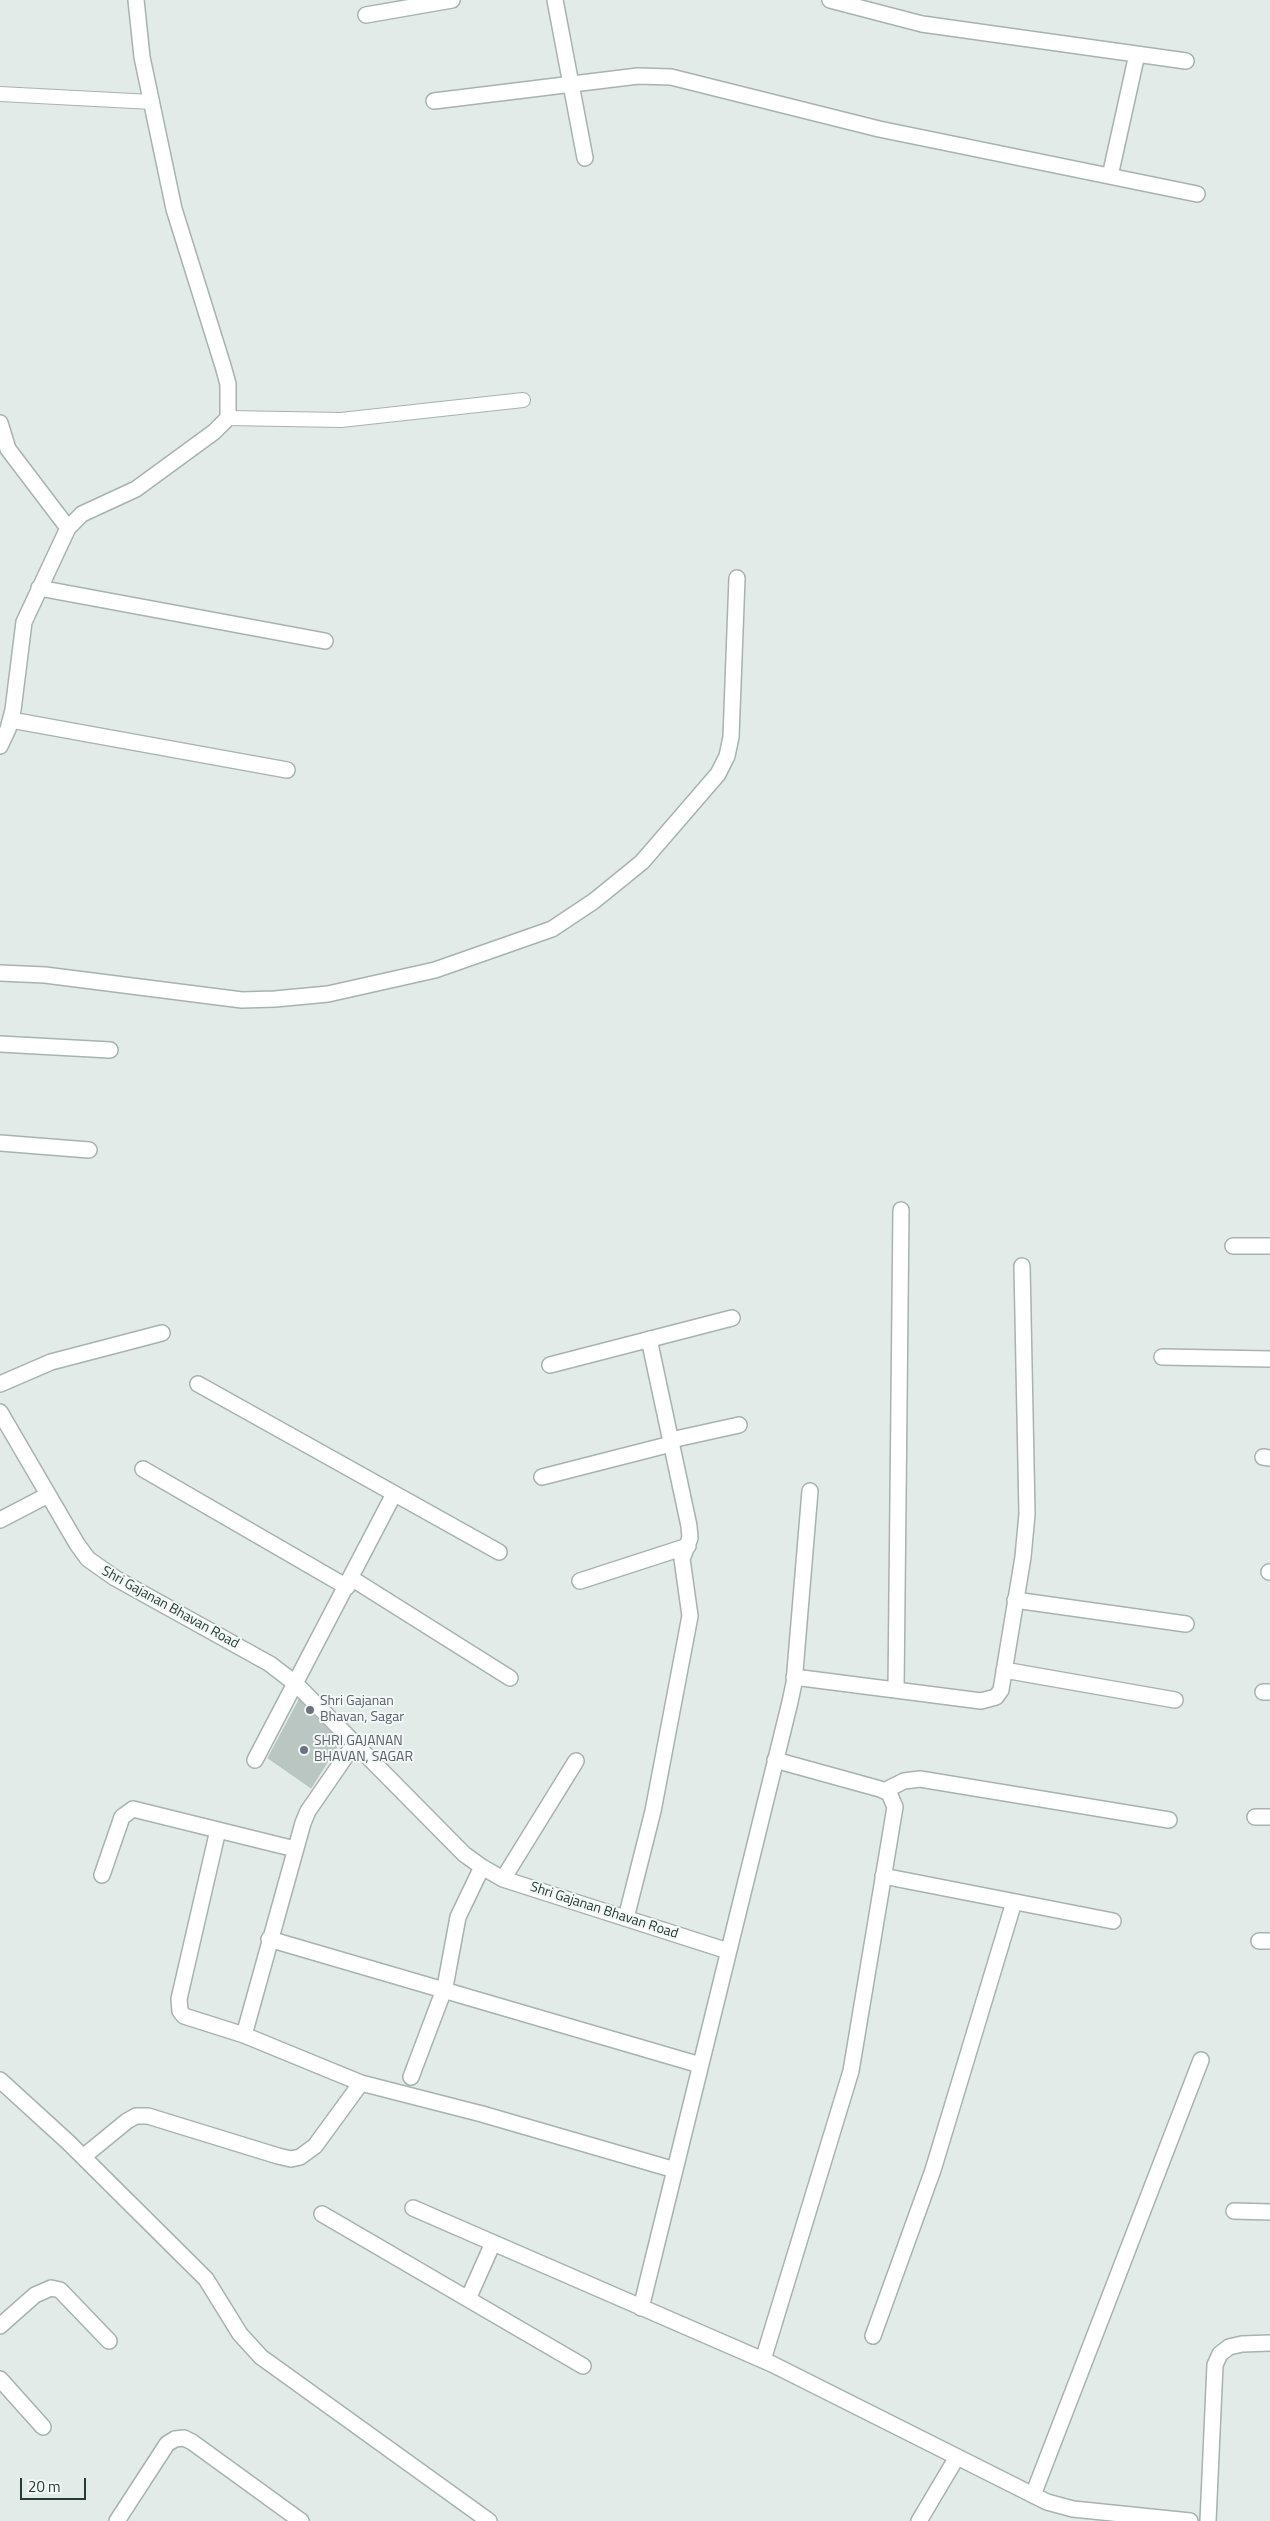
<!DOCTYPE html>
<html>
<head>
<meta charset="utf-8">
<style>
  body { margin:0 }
  #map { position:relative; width:1270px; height:2521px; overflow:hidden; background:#e3ebe8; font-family:"Titillium Web",sans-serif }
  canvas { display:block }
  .scale { position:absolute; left:20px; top:2478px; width:66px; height:22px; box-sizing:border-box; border:2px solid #253b36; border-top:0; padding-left:6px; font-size:15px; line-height:18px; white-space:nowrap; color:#253b36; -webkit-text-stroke:4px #f3f8f6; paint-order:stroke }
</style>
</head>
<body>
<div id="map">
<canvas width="1270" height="2521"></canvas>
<div class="scale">20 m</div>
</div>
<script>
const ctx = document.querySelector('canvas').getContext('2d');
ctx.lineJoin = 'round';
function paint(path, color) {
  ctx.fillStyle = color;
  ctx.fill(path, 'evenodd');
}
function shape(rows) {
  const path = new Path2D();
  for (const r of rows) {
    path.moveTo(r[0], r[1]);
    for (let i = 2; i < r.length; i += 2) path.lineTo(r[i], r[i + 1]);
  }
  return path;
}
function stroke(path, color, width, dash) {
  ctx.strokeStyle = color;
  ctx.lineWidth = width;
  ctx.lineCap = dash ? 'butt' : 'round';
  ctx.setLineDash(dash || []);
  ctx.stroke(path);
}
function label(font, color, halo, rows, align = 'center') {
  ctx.font = font + ' "Titillium Web",sans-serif';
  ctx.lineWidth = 4;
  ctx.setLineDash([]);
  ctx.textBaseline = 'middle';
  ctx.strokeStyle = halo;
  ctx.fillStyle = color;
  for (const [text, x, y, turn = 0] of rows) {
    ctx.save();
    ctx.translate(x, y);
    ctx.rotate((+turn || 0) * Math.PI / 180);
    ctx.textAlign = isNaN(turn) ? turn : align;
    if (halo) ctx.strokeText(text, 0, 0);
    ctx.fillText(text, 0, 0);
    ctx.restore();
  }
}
const building = shape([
  [299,1700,340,1742,311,1788,268,1758,299,1700]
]);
paint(building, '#b9c6c1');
stroke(building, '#b6c4bf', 1);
const service = shape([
  [0,94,152,102],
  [228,418,341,420,523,400]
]);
const minor = shape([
  [555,0,585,158],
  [830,0,922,24,1186,61],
  [366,15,452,0],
  [434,101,638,76,671,77,879,129,1197,194],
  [1110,176,1137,54],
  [0,423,8,449,68,528],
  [39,588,325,641],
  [11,720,287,770],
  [0,746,8,729,13,710,24,622,68,528,82,514,136,489,214,432,228,418,228,384,223,366,174,209,142,57,136,0],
  [0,973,45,975,242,1000,275,999,328,994,435,970,552,929,594,901,642,862,718,774,727,756,731,737,737,578],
  [0,1044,110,1050],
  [0,1143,89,1150],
  [1233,1246,1270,1246],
  [1162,1357,1270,1359],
  [550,1365,732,1318],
  [0,1384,51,1362,162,1333],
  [198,1384,499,1552],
  [0,1412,77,1544,88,1559,115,1578,270,1664,296,1684,464,1854,482,1867,503,1879,728,1951],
  [671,1440,739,1425],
  [1263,1457,1270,1458],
  [143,1469,347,1587],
  [542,1477,671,1444],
  [0,1520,48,1495],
  [1269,1572,1270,1572],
  [351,1578,510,1678],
  [580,1581,688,1546],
  [1015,1600,1186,1624],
  [1004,1670,1175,1700],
  [794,1677,981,1701,996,1697,1001,1690,1023,1557,1027,1514,1022,1266],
  [896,1690,901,1210],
  [1263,1692,1270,1692],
  [255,1760,394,1494],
  [884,1791,904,1781,920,1779,1169,1820],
  [1255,1817,1270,1817],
  [218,1830,179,1999,180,2011,184,2016,244,2035,361,2083,482,2114,675,2170],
  [102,1875,122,1817,133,1809,295,1849],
  [883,1876,1113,1921],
  [503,1879,576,1761],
  [626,1918,653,1811,690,1616,682,1559,690,1538,689,1526,649,1339],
  [269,1939,700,2065],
  [1259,1941,1270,1941],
  [244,2035,303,1823,308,1811,355,1743],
  [411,2077,445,1987,458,1917,482,1867],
  [0,2080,68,2142,206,2279,240,2334,261,2357,489,2521],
  [83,2157,127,2121,136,2116,148,2116,278,2156,291,2159,300,2157,315,2146,361,2083],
  [413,2208,772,2364,1047,2502,1073,2509,1190,2521],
  [1234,2211,1270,2212],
  [322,2214,583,2366],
  [468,2299,493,2243],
  [641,2308,790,1702,794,1683,810,1491],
  [0,2326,35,2295,51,2288,60,2290,109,2341],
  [873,2336,933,2170,1014,1902],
  [763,2360,851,2071,895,1807,889,1793,880,1789,775,1760],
  [0,2379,43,2427],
  [1033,2495,1201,2060],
  [117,2521,167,2444,175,2439,184,2438,192,2442,301,2521],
  [919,2521,957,2457],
  [1208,2521,1215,2365,1220,2354,1229,2347,1242,2344,1270,2343]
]);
stroke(service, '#a6b3af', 16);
stroke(minor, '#a6b3af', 18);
stroke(service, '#fff', 14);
stroke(minor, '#fff', 15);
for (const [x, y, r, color] of [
  [310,1710,5,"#6b7280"],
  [304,1750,5,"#6b7280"]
]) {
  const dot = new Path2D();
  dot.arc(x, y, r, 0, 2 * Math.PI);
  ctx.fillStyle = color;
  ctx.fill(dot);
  stroke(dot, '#f3f8f6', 2);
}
label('14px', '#253b36', '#f3f8f6', [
  ["Shri Gajanan Bhavan Road",170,1608,29],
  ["Shri Gajanan Bhavan Road",604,1911,18]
]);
label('14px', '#5b616d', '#f3f8f6', [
  ["Shri Gajanan",320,1702],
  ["Bhavan, Sagar",320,1718],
  ["SHRI GAJANAN",314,1742],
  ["BHAVAN, SAGAR",314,1758]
], 'left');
</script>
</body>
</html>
